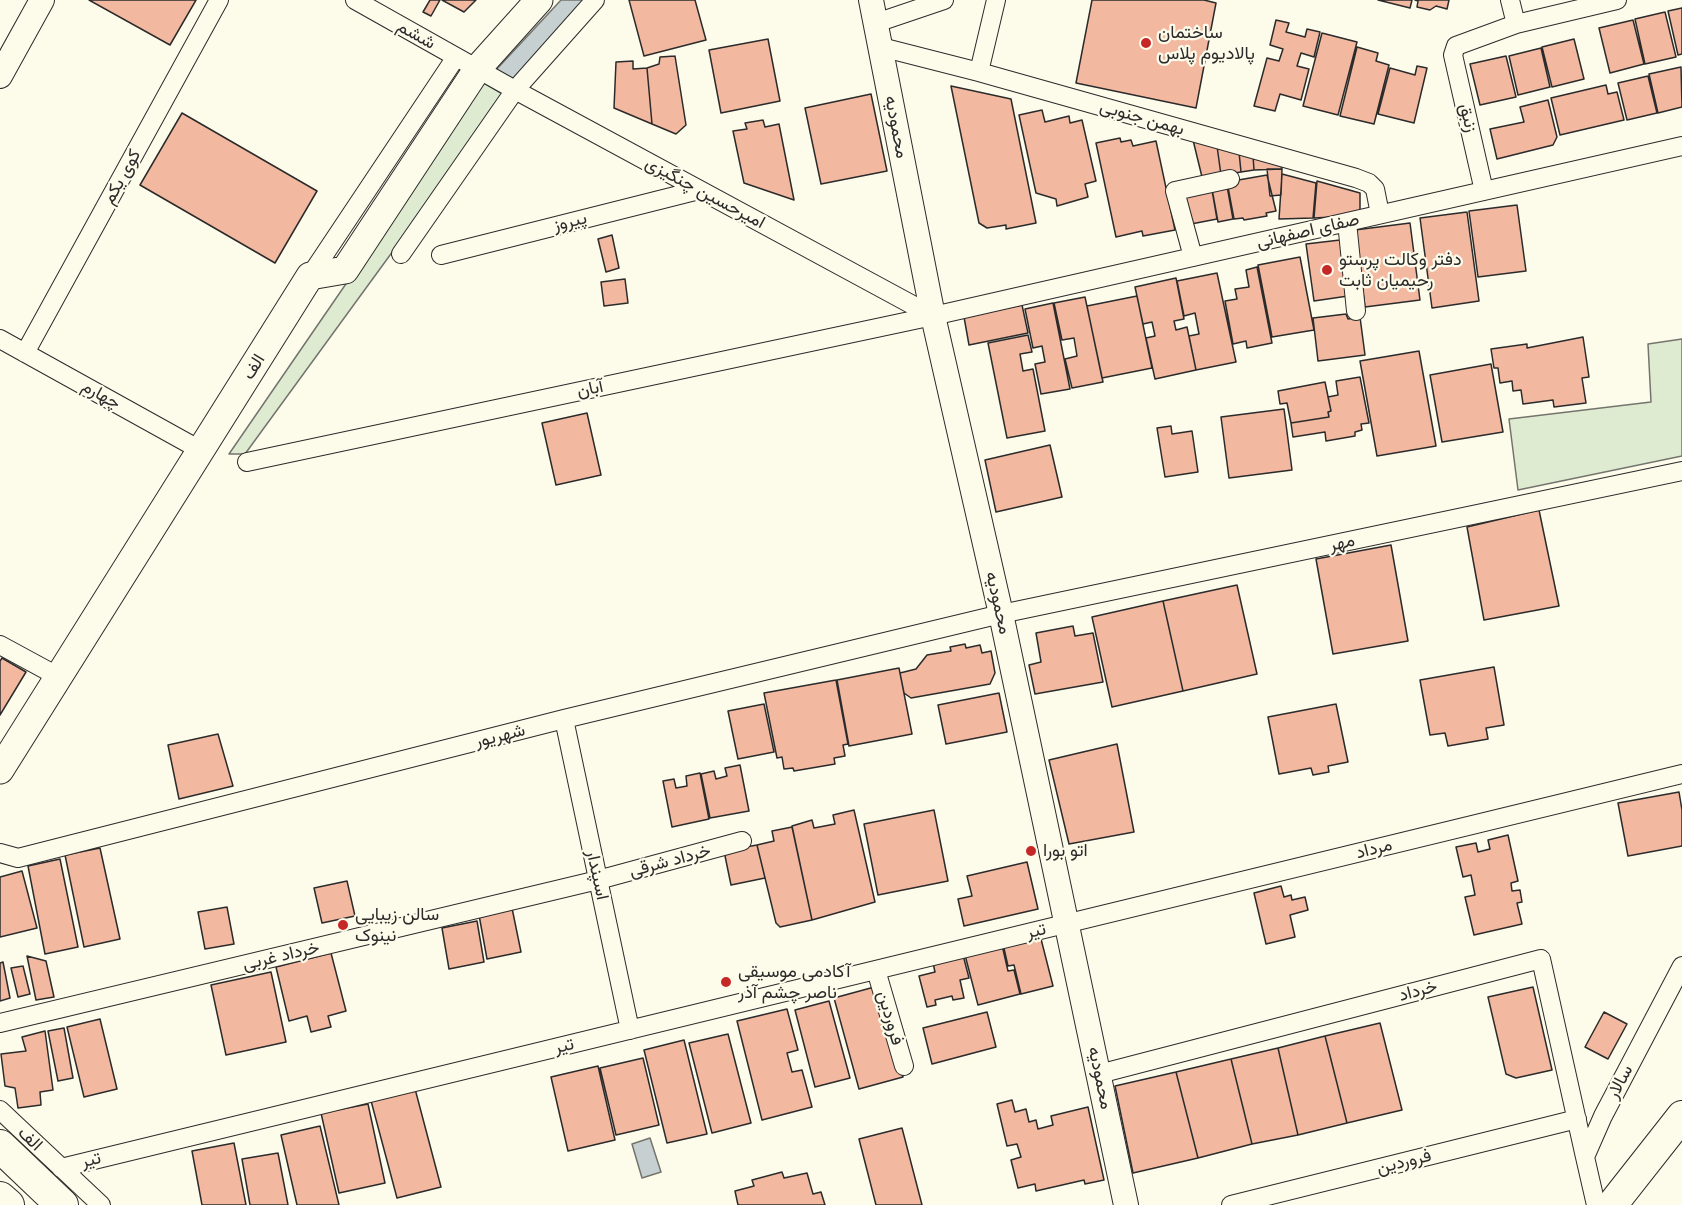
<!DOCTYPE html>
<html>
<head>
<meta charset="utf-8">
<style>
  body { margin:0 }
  canvas { display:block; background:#fdfbea }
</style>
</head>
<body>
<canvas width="1682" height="1205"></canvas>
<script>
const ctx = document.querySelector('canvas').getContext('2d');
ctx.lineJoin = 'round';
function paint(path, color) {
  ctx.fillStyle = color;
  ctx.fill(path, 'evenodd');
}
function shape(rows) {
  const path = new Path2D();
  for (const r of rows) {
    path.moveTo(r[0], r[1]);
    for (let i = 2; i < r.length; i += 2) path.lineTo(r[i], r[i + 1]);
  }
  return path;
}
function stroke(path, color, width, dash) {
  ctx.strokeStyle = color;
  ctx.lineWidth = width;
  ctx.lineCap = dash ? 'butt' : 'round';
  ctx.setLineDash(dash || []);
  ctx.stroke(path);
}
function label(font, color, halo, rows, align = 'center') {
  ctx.font = font + ' "Open Sans",Vazirmatn,sans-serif';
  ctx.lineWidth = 4.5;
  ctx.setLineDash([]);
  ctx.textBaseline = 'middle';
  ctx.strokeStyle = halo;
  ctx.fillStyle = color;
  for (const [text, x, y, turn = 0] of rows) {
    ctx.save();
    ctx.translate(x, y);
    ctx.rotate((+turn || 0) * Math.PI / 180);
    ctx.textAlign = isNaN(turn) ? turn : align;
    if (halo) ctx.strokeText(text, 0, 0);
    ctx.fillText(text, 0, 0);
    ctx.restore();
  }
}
const green = shape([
  [484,83,506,96,245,454,229,454,484,83],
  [1682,339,1682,456,1518,490,1509,419,1651,402,1648,344,1682,339]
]);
paint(green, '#deebd1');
stroke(green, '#74746e', 1.5);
const water = shape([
  [561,0,586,0,514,82,495,71,561,0],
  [650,1138,661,1172,642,1178,632,1144,650,1138]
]);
paint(water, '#c7d0d0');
stroke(water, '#74746e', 1.5);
const building = shape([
  [89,0,196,0,170,45,89,0],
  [430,0,440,0,431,16,423,12,430,0],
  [442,0,476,0,464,12,442,0],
  [629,0,695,0,706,40,644,56,629,0],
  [1092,0,1204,0,1216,3,1196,108,1076,83,1092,0],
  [1378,0,1412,0,1410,8,1378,0],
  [1415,0,1449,0,1447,9,1436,6,1430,10,1417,7,1418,1,1415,0],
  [1682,8,1682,54,1678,55,1668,11,1682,8],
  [1665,12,1676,57,1645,64,1635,19,1665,12],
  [1276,20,1289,23,1286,32,1305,37,1307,29,1320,32,1314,57,1301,53,1297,66,1309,69,1301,100,1280,94,1275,111,1254,106,1267,58,1279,61,1283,49,1270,45,1276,20],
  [1633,20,1644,64,1610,73,1599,28,1633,20],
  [1322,33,1357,42,1338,115,1303,106,1322,33],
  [768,39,780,101,721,113,709,50,768,39],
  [1574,39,1584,79,1552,87,1542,47,1574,39],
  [1357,47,1378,53,1376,61,1389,65,1374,124,1340,116,1357,47],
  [1541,48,1550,87,1518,95,1509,56,1541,48],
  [675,56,686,125,676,134,652,124,647,68,659,64,660,57,675,56],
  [1506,56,1516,97,1480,105,1470,64,1506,56],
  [633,61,633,69,647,68,652,124,614,108,616,62,633,61],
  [1417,66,1427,68,1414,123,1378,114,1390,68,1415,75,1417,66],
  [1681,67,1682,107,1658,113,1649,74,1681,67],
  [1648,76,1657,113,1627,120,1618,83,1648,76],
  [1606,85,1608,94,1617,92,1624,120,1560,135,1551,98,1606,85],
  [951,86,1011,99,1036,223,1006,229,1006,225,987,228,979,223,951,86],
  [871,94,887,171,821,184,805,108,871,94],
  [1548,100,1557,137,1553,145,1497,159,1490,129,1524,122,1520,107,1548,100],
  [1042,110,1045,122,1069,116,1070,123,1082,120,1096,181,1085,184,1088,197,1057,206,1056,199,1036,193,1019,115,1042,110],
  [182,113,317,191,275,263,140,185,182,113],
  [763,120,765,127,779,124,794,200,744,183,733,131,747,129,745,123,763,120],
  [1120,138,1121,142,1131,140,1133,146,1156,141,1175,230,1143,236,1142,231,1116,237,1096,143,1120,138],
  [1193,140,1217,146,1221,175,1202,177,1193,140],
  [1217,146,1239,152,1241,172,1221,175,1217,146],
  [1239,152,1253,156,1254,170,1241,172,1239,152],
  [1253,156,1280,163,1282,169,1254,170,1253,156],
  [1267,169,1282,169,1281,195,1270,196,1267,169],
  [1282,174,1316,183,1313,218,1279,219,1282,174],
  [1267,175,1276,211,1266,213,1267,216,1244,220,1243,218,1234,219,1227,182,1267,175],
  [1317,181,1360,193,1360,210,1351,216,1314,218,1317,181],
  [1227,186,1233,219,1218,222,1212,189,1227,186],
  [1212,190,1217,219,1186,225,1180,196,1212,190],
  [1517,205,1526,271,1478,277,1469,211,1517,205],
  [1467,212,1479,301,1432,308,1420,218,1467,212],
  [1410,223,1420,300,1365,307,1355,230,1410,223],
  [612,235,619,268,606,272,598,239,612,235],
  [1340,240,1348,296,1314,301,1306,244,1340,240],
  [1300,257,1314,330,1272,337,1258,265,1300,257],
  [1257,267,1272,343,1247,348,1246,341,1233,344,1225,301,1237,299,1235,289,1249,287,1246,270,1257,267],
  [1217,273,1236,362,1196,370,1189,336,1199,334,1195,313,1184,316,1177,281,1217,273],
  [1176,278,1184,319,1174,321,1176,330,1187,327,1196,370,1155,379,1146,338,1155,336,1152,322,1143,324,1135,287,1176,278],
  [625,279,628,303,604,306,601,282,625,279],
  [1137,296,1152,368,1102,378,1087,306,1137,296],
  [1085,297,1103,382,1072,388,1065,359,1077,356,1074,338,1062,340,1054,303,1085,297],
  [1053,303,1070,389,1041,394,1035,364,1045,362,1042,346,1033,348,1025,309,1053,303],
  [1022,305,1028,333,969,345,964,317,1022,305],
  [1346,314,1348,319,1360,317,1365,355,1318,361,1313,318,1346,314],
  [1028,335,1032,352,1020,354,1023,371,1033,369,1045,431,1007,438,988,343,1028,335],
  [1583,337,1589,377,1582,378,1586,403,1554,407,1553,400,1523,404,1521,390,1513,391,1512,381,1500,383,1498,368,1494,368,1491,349,1527,344,1527,348,1583,337],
  [1419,351,1436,446,1377,456,1360,361,1419,351],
  [1491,364,1503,432,1442,442,1430,375,1491,364],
  [1360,377,1369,423,1361,424,1362,430,1355,432,1355,436,1326,441,1325,432,1293,437,1291,423,1329,417,1328,412,1331,411,1328,397,1338,395,1336,381,1360,377],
  [1325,382,1331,411,1328,412,1329,417,1291,423,1287,403,1280,404,1278,391,1325,382],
  [1284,409,1292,470,1229,478,1221,417,1284,409],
  [587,413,601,475,556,485,542,423,587,413],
  [1171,426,1172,434,1192,431,1198,472,1165,477,1157,428,1171,426],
  [1050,445,1062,497,996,512,985,460,1050,445],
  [1539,510,1559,606,1484,620,1467,527,1539,510],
  [1391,545,1408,641,1333,654,1316,559,1391,545],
  [1237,585,1257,674,1183,691,1163,601,1237,585],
  [1163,601,1183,691,1112,707,1092,617,1163,601],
  [1073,626,1075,636,1093,633,1103,682,1035,694,1029,665,1041,662,1036,633,1073,626],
  [965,644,966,648,980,645,982,653,991,651,995,673,990,684,911,698,904,693,900,673,916,669,927,655,951,651,950,647,965,644],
  [2,658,26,672,0,715,0,661,2,658],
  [1494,667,1504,725,1486,728,1488,739,1448,746,1445,733,1430,735,1420,680,1494,667],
  [899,668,912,734,849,746,837,680,899,668],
  [836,680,848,744,843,745,845,756,834,758,835,764,794,771,793,768,784,769,782,757,777,758,764,693,836,680],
  [999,693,1007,732,946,744,938,705,999,693],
  [764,704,774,752,738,759,728,711,764,704],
  [1336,704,1348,762,1328,766,1329,772,1313,775,1311,768,1279,774,1268,717,1336,704],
  [218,734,233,786,179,799,168,745,218,734],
  [1117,744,1134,832,1069,844,1049,760,1117,744],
  [740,765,749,811,710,818,701,774,714,771,716,779,727,776,725,768,740,765],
  [700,773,709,819,672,827,663,781,674,779,676,788,687,786,686,776,700,773],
  [1679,792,1682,810,1682,846,1628,856,1618,803,1679,792],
  [854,810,875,902,812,920,792,826,812,820,814,828,835,824,833,815,854,810],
  [934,810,948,881,878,895,864,824,934,810],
  [792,827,812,920,780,927,776,923,757,845,774,841,772,831,792,827],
  [1508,835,1518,881,1511,883,1512,891,1520,890,1522,902,1517,903,1522,924,1474,935,1465,897,1475,895,1471,875,1463,877,1456,847,1476,843,1478,852,1490,849,1488,840,1508,835],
  [757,845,765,878,731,885,724,851,757,845],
  [100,848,120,939,84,947,65,855,100,848],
  [60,859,78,947,45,954,28,866,60,859],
  [1027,862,1038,909,964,926,958,899,972,896,967,876,1027,862],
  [22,871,37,928,0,937,0,877,22,871],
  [347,881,355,916,322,923,314,888,347,881],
  [1281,886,1284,897,1291,895,1292,900,1305,897,1308,910,1290,915,1295,937,1266,944,1254,893,1281,886],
  [227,907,234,944,205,949,198,912,227,907],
  [512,908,521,952,487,959,479,915,512,908],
  [477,921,484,962,449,969,442,928,477,921],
  [1040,935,1053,986,1021,994,1014,965,1008,966,1003,944,1040,935],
  [1002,945,1008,971,1014,970,1020,994,978,1005,965,955,1002,945],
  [331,953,346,1011,328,1016,331,1027,311,1032,307,1016,289,1021,276,967,331,953],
  [963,955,969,978,960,980,964,998,953,1000,952,996,935,1000,936,1005,927,1007,919,976,935,972,933,963,963,955],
  [27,956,46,961,54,997,36,1000,27,956],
  [3,962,10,998,0,1001,0,963,3,962],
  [23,966,30,994,18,997,11,968,23,966],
  [271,972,286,1042,226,1055,211,985,271,972],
  [878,986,903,1077,859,1089,834,998,878,986],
  [1533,987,1552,1070,1516,1078,1506,1074,1488,997,1533,987],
  [829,1001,850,1078,815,1087,795,1010,829,1001],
  [787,1009,798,1050,787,1053,792,1072,802,1070,812,1107,762,1120,737,1021,787,1009],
  [987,1012,996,1047,932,1064,923,1028,987,1012],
  [1604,1012,1627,1024,1608,1059,1585,1047,1604,1012],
  [100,1019,117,1089,84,1097,67,1027,100,1019],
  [1380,1023,1402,1110,1347,1123,1325,1036,1380,1023],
  [64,1028,73,1078,58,1081,48,1031,64,1028],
  [45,1031,53,1090,40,1092,41,1105,18,1108,15,1088,5,1086,1,1054,26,1051,22,1037,45,1031],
  [728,1034,751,1123,712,1133,689,1043,728,1034],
  [1325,1036,1347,1123,1298,1135,1278,1048,1325,1036],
  [684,1040,707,1134,667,1143,644,1050,684,1040],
  [1278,1048,1298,1135,1252,1144,1231,1059,1278,1048],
  [643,1058,659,1125,616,1135,600,1068,643,1058],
  [1231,1059,1252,1144,1198,1158,1176,1072,1231,1059],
  [598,1066,615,1140,568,1151,551,1077,598,1066],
  [1176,1072,1198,1158,1133,1173,1115,1086,1176,1072],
  [414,1085,441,1187,397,1198,370,1097,414,1085],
  [1012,1100,1015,1112,1026,1109,1029,1122,1036,1120,1038,1129,1053,1125,1051,1116,1088,1107,1104,1180,1085,1184,1084,1180,1036,1191,1035,1184,1018,1188,1011,1160,1021,1157,1017,1144,1007,1146,997,1104,1012,1100],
  [368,1104,385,1183,339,1193,321,1113,368,1104],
  [320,1126,339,1205,297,1205,281,1135,320,1126],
  [902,1128,922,1205,876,1205,859,1139,902,1128],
  [234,1143,246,1205,202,1205,192,1151,234,1143],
  [278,1153,288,1205,250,1205,242,1159,278,1153],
  [782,1172,784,1178,807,1173,813,1194,821,1192,825,1205,738,1205,735,1191,754,1186,752,1180,782,1172]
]);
paint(building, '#f2b8a0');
stroke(building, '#2b2b2b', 1.5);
const minor = shape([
  [355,0,515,90,933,316],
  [1510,0,1516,24],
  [876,23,944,0],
  [881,47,979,72,1356,178,1369,183,1375,189,1380,214],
  [979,72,996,0],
  [1484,191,1453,55,1456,46,1516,24,1617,0],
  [1347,222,1356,311],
  [401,254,515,90,595,0],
  [441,255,699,190],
  [1193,257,1175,191,1230,179],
  [310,276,456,57],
  [0,339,202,451],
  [25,353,219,0],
  [247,462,933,316,1682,146],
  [0,645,59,677],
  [564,719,630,1030],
  [0,853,18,858,564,719,1001,614,1682,471],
  [876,970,904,1066],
  [0,1023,598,880,742,841],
  [1099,1074,1541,959,1585,1157],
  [0,1110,101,1205],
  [61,1168,1682,774],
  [1231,1205,1577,1119],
  [1596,1205,1585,1157,1603,1116,1682,966]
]);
const tertiary = shape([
  [871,0,933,316,1001,614,1126,1205],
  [0,76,42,0]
]);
const secondary = shape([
  [0,770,310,276,345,270,478,68,539,0]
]);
const primary = shape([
  [1612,1205,1682,1116]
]);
const trunk = shape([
  [0,1146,62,1205],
  [0,1198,8,1205]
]);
stroke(minor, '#2b2b2b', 20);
stroke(tertiary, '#2b2b2b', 26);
stroke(secondary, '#2b2b2b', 29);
stroke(primary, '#2b2b2b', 32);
stroke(trunk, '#2b2b2b', 34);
stroke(minor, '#fdfbea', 18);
stroke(tertiary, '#fdfbea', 24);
stroke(secondary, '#fdfbea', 27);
stroke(primary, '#fdfbea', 30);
stroke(trunk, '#fdfbea', 32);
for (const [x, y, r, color] of [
  [1146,43,6,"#c62828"],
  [1327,270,6,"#c62828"],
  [1031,851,6,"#c62828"],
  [343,925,6,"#c62828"],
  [726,982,6,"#c62828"]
]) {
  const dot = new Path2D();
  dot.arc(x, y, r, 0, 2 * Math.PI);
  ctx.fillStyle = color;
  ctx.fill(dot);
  stroke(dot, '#fdfbea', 2);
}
label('18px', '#2b2b2b', '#fdfbea', [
  ["ساختمان",1158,33],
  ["پالادیوم پلاس",1158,54],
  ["دفتر وکالت پرستو",1339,260],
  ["رحیمیان ثابت",1339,281],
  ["اتو بورا",1043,851],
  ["سالن زیبایی",355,915],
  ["نینوک",355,936],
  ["آکادمی موسیقی",738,972],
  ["ناصر چشم آذر",738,993]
], 'left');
label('18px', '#2b2b2b', '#fdfbea', [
  ["ششم",416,35,29],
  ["بهمن جنوبی",1142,118,16],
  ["زنبق",1468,118,77],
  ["محمودیه",896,127,79],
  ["کوی یکم",122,177,-61],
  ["امیرحسین چنگیزی",705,193,28],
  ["پیروز",570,222,-14],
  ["صفای اصفهانی",1308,231,-13],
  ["الف",254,367,-58],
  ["آبان",590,389,-12],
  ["چهارم",101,395,29],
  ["مهر",1342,543,-12],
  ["محمودیه",998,603,77],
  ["شهریور",500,736,-14],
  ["مرداد",1374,849,-14],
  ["خرداد شرقی",670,861,-15],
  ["اسپندار",597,875,78],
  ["تیر",1036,931,-14],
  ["خرداد غربی",281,956,-13],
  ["خرداد",1418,991,-15],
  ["فروردین",890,1018,74],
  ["تیر",564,1046,-14],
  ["محمودیه",1100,1078,78],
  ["سالار",1620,1082,-62],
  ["الف",30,1139,44],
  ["تیر",91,1160,-14],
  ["فروردین",1404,1162,-14]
]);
</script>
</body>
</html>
